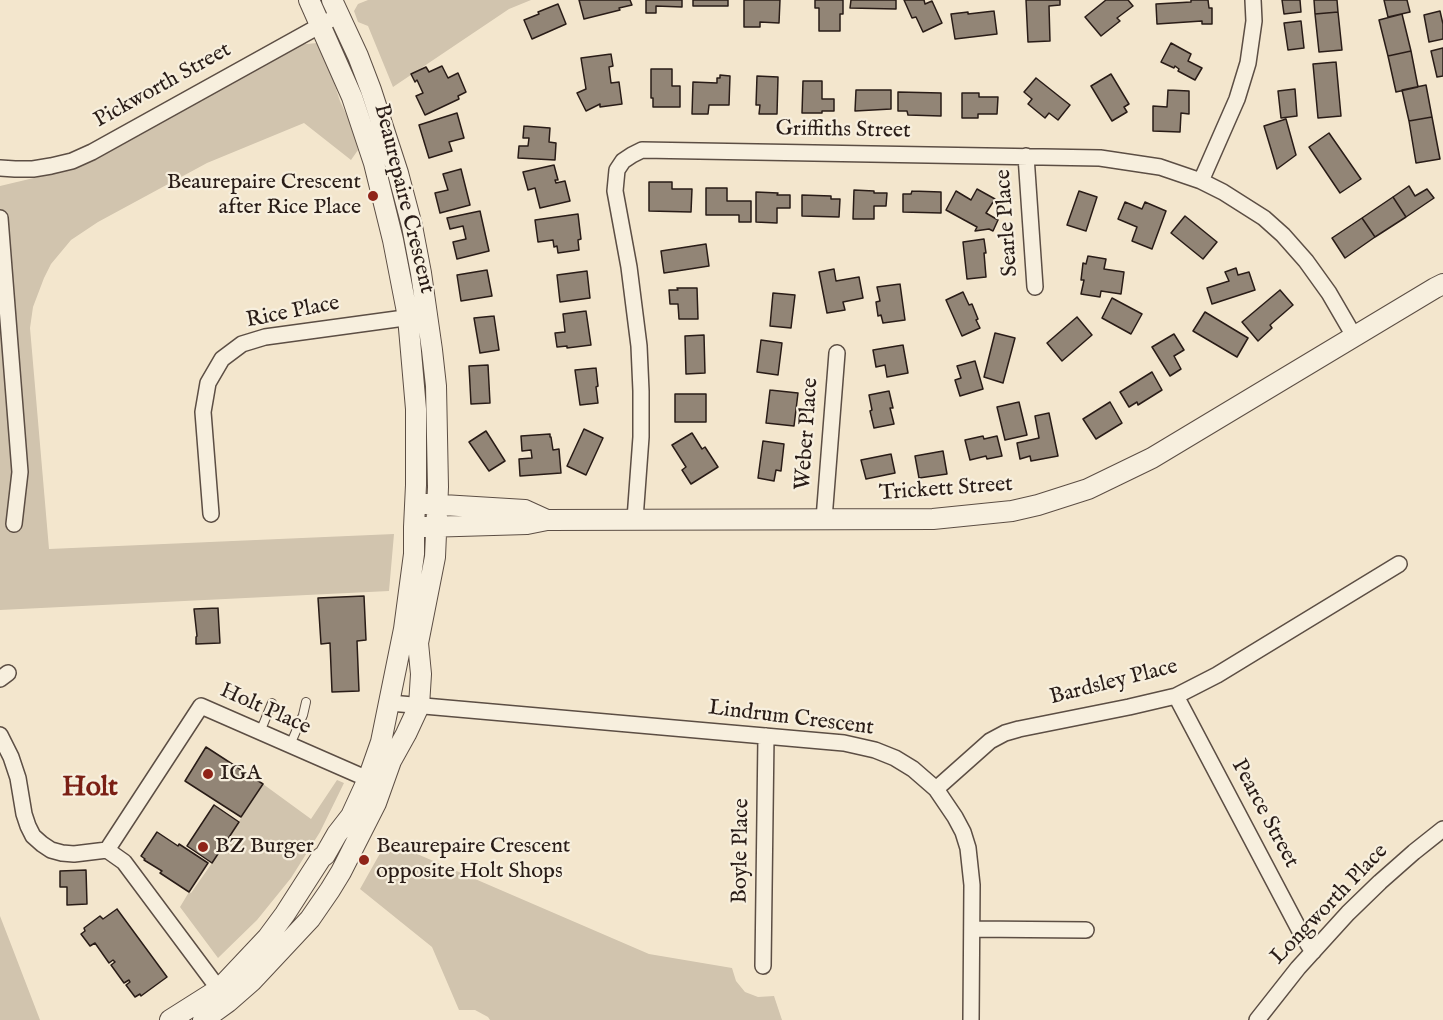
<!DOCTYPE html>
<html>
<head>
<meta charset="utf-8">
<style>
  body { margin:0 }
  canvas { display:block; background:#f3e6cd }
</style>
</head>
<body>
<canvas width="1443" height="1020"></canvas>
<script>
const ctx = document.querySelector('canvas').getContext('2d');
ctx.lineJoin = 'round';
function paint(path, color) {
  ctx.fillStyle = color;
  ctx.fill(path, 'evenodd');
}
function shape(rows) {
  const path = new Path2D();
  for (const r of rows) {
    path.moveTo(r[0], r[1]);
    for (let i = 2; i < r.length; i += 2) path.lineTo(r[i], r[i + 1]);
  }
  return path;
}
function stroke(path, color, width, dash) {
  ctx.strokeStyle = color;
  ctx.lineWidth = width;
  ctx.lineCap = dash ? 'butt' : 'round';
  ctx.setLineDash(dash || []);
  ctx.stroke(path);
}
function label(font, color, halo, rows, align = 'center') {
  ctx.font = font + ' "IM FELL English",serif';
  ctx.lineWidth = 4.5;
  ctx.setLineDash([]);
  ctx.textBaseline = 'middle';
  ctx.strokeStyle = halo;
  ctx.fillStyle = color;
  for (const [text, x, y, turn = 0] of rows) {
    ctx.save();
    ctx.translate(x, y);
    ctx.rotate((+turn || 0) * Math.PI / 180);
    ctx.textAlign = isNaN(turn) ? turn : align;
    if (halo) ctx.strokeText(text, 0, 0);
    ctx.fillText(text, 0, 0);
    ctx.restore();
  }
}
paint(shape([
  [368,0,531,0,509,9,393,87,368,26,358,22,354,11,358,4],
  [317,43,329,67,340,101,353,129,358,150,351,160,304,123,207,163,98,222,71,240,51,264,44,278,33,307,30,328,49,549,394,534,389,591,0,610,0,186,80,167,167,117,297,45],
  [337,780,344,783,320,832,291,878,257,920,218,958,180,907,189,892,191,893,212,863,263,784,311,819],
  [387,841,649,954,732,968,736,981,745,992,758,997,774,996,782,1020,490,1020,488,1017,475,1010,459,1010,432,947,360,889],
  [0,916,12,947,40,1020,0,1020]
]), '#d1c4ae');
const building = shape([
  [579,0,630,0,632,5,619,8,620,10,584,19,579,0],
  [646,0,682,0,682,7,656,6,656,13,646,13,646,0],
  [693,0,728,0,728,6,693,6,693,0],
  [744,0,780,0,779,23,760,22,760,27,744,27,744,0],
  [815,0,843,0,843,14,840,14,840,31,819,31,819,8,815,8,815,0],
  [851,0,896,0,896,9,850,8,851,0],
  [904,0,924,0,925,4,932,1,942,23,923,32,916,17,912,18,904,0],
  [1026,0,1060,0,1060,5,1049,6,1050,41,1028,42,1026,0],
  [1106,0,1128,0,1133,6,1117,18,1120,21,1101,36,1085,17,1106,0],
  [1191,0,1208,0,1209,8,1212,8,1212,24,1202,24,1202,21,1157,24,1156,4,1191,2,1191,0],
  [1282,0,1300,0,1301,12,1284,14,1282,0],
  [1314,0,1337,0,1338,12,1315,14,1314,0],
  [1384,0,1407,0,1410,12,1388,17,1384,0],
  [558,4,566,24,532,39,524,20,539,14,538,12,558,4],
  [994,11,997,34,955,39,951,14,968,12,968,14,994,11],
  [1440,11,1443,24,1443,39,1429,42,1424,15,1440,11],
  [1338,12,1342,50,1319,52,1315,14,1338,12],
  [1402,14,1411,51,1388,56,1379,20,1402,14],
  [1301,21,1304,48,1288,50,1284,23,1301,21],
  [1171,43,1191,54,1188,61,1202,68,1195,80,1178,71,1179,69,1175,66,1174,68,1161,62,1171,43],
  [1443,48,1443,76,1437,77,1431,51,1443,48],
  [1411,51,1418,87,1396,92,1388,56,1411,51],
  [611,54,613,66,609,67,611,83,619,82,622,104,600,107,600,104,586,111,577,93,586,89,581,58,611,54],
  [1336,62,1341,116,1318,118,1313,64,1336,62],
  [442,66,448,78,458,73,466,92,458,96,459,99,425,115,416,96,423,93,417,80,415,82,411,74,426,67,429,72,442,66],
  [651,69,672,69,672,86,680,86,680,107,653,107,653,98,651,98,651,69],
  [1111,74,1129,104,1124,107,1127,112,1112,121,1091,86,1111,74],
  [720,75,730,76,729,105,709,105,708,114,692,114,693,82,717,83,717,78,720,78,720,75],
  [757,76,778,77,777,114,759,114,760,105,756,105,757,76],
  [1036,78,1070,105,1058,120,1049,113,1045,118,1028,104,1032,99,1024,92,1036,78],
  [803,81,822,81,822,99,834,99,834,111,822,111,822,113,802,113,803,81],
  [1426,85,1432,117,1409,121,1402,90,1426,85],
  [1295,89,1297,116,1281,118,1278,91,1295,89],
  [856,90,891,90,891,109,855,111,856,90],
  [1168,90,1189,91,1189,114,1181,113,1180,132,1153,131,1153,106,1167,107,1168,90],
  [898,92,941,93,941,116,908,115,907,111,898,111,898,92],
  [962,93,979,93,979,97,998,97,997,114,978,114,978,118,962,118,962,93],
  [457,113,464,138,449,142,452,151,429,158,419,125,457,113],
  [1432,117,1440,159,1416,163,1409,121,1432,117],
  [1286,119,1296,155,1277,169,1264,126,1286,119],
  [524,126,550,128,549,142,556,143,555,160,518,158,519,146,528,146,529,138,523,138,524,126],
  [1329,133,1361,179,1340,193,1309,147,1329,133],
  [554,165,558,180,555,180,556,183,565,181,570,201,540,208,535,188,528,190,523,172,554,165],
  [461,169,470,205,440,213,435,193,448,190,443,174,461,169],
  [649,182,672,182,672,189,692,189,691,212,649,211,649,182],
  [1409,186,1415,196,1427,189,1434,198,1406,217,1393,197,1409,186],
  [706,188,727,188,727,201,751,201,751,222,739,222,739,215,706,215,706,188],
  [977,189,995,199,986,213,998,220,993,231,989,229,975,231,977,227,946,210,956,191,971,200,977,189],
  [854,190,874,191,874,193,887,193,886,206,874,206,874,219,853,219,854,190],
  [912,191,941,192,941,213,903,212,903,194,911,194,912,191],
  [1079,191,1097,197,1086,231,1067,225,1079,191],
  [756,192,778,193,777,195,790,195,790,208,777,208,777,223,756,222,756,192],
  [802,195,831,196,831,199,840,199,839,217,802,216,802,195],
  [1393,197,1406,217,1375,237,1362,218,1393,197],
  [1125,202,1142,209,1145,202,1166,211,1152,249,1132,241,1137,227,1118,219,1125,202],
  [480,211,489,251,457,259,453,242,466,239,463,226,450,229,447,218,480,211],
  [578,214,581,239,578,240,579,250,558,253,557,246,554,247,553,240,538,242,535,220,578,214],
  [1185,216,1217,242,1203,259,1171,233,1185,216],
  [1362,218,1375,237,1345,258,1332,238,1362,218],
  [984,239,986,253,984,253,986,277,967,279,963,242,984,239],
  [706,244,709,266,664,273,661,251,706,244],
  [1088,256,1106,259,1104,269,1124,272,1121,294,1101,291,1100,297,1081,294,1084,280,1081,280,1083,263,1086,264,1088,256],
  [1236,268,1238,275,1249,272,1255,290,1212,304,1207,288,1229,281,1225,272,1236,268],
  [834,269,836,281,859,277,863,298,843,302,845,310,827,313,819,272,834,269],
  [487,270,492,296,461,301,457,275,487,270],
  [587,271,590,298,560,302,557,275,587,271],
  [900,284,905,320,883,323,881,315,878,316,876,302,880,301,877,287,900,284],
  [677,288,697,288,698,319,679,319,678,304,670,304,669,290,678,290,677,288],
  [1280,290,1293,305,1270,325,1272,328,1258,341,1242,322,1280,290],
  [963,292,969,305,972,304,978,319,976,320,980,328,962,336,946,300,963,292],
  [773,293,795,295,791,328,770,326,773,293],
  [1112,298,1142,314,1131,334,1102,318,1112,298],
  [586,311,591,345,567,348,567,346,557,347,555,333,565,332,563,314,586,311],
  [1205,312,1248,338,1237,357,1193,331,1205,312],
  [494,316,499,350,480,353,474,318,494,316],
  [1077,317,1092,335,1062,361,1047,343,1077,317],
  [995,333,1015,338,1003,383,984,377,995,333],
  [1174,334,1184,350,1174,356,1181,369,1170,376,1152,347,1174,334],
  [704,335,705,373,686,374,685,336,704,335],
  [761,340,782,343,778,375,757,372,761,340],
  [903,345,908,373,887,377,885,365,876,367,873,350,903,345],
  [975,361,983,389,960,396,955,380,961,378,957,366,975,361],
  [488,365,490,403,471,404,469,366,488,365],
  [596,368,598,386,596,387,598,403,580,405,575,370,596,368],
  [1152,372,1162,390,1138,405,1137,402,1129,407,1120,392,1152,372],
  [770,390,798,393,794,426,766,423,770,390],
  [889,391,893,408,890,408,894,424,874,428,870,411,872,410,869,395,889,391],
  [675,394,706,394,706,422,675,422,675,394],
  [1019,402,1027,435,1005,440,997,407,1019,402],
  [1110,402,1122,423,1096,439,1083,419,1110,402],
  [1049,413,1058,456,1031,461,1030,456,1020,459,1017,443,1039,438,1035,416,1049,413],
  [584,429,603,438,586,475,567,466,584,429],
  [486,431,505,461,489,471,469,442,486,431],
  [692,433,702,449,705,447,718,467,691,484,682,470,686,467,672,445,692,433],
  [550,434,550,437,551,437,553,450,559,449,561,473,520,476,519,459,532,458,531,450,522,451,521,436,550,434],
  [983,436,984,439,997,436,1002,456,987,459,986,456,970,460,965,440,983,436],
  [763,441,784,444,781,471,776,470,774,481,758,478,763,441],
  [943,451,947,474,919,478,915,456,943,451],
  [891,454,895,473,866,479,861,460,891,454],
  [364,596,366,640,357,641,359,691,332,692,330,643,321,644,318,598,364,596],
  [218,608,220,643,196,644,196,637,197,636,194,609,218,608],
  [206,747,263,784,241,817,185,781,206,747],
  [214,805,239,822,212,863,187,846,214,805],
  [157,832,178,846,179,844,208,863,189,892,160,873,162,871,144,860,145,859,141,856,157,832],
  [86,870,87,904,67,905,67,887,60,887,60,871,86,870],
  [117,909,167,977,141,996,140,994,135,997,126,985,130,982,129,980,124,983,111,965,115,962,113,960,109,963,95,943,90,946,81,934,85,931,84,928,100,916,103,919,117,909]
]);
paint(building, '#928576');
stroke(building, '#291c17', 1.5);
const service = shape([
  [260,732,272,703],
  [290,745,303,715,306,702]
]);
const minor = shape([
  [1026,156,1035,287],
  [0,168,15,169,33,169,51,166,72,161,92,152,339,15],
  [1201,181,1237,99,1248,63,1254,21,1253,0],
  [0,218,20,472,14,524],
  [211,514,203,412,208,383,222,359,242,344,265,337,419,316],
  [635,519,641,437,641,391,639,346,629,267,615,191,617,170,623,161,632,155,642,150,1100,158,1160,167,1201,181,1223,192,1264,218,1283,235,1306,261,1329,293,1354,336],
  [824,519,837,353],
  [0,679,8,673],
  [1176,696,1301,933,1313,952],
  [390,703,844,743,875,750,895,758,913,769,936,789,955,817,963,832,968,848,972,885,971,1020],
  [0,735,11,757,18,778,24,814,28,826,33,836,42,844,51,850,62,853,74,854,107,850],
  [936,789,990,741,1005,733,1019,729,1129,707,1176,696,1217,675,1399,564],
  [972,929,1086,930],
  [763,966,766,736],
  [224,996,124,862,107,850,201,706,377,783],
  [1257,1020,1298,968,1348,913,1380,882,1414,852,1443,829]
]);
const tertiary = shape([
  [426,504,525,510,547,520],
  [425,527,527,524,547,520,933,519,1012,511,1038,505,1088,489,1152,458,1435,288,1443,284],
  [170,1020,219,989,268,937,285,914,321,858,325,855,337,834,351,816,368,779,381,742,404,629,414,554,414,527,416,485,416,409,408,317,393,240,374,163,352,97,309,0],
  [203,1020,228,1002,252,981,310,919,330,890,341,872,376,803,391,761,406,734,419,706,421,674,418,643,435,557,438,487,436,386,432,350,421,273,412,226,398,173,371,90,358,56,332,0]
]);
stroke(service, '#5c4e44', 10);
stroke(minor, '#5c4e44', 18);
stroke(tertiary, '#5c4e44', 22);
stroke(service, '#f7efde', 8);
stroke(minor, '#f7efde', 15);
stroke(tertiary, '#f7efde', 20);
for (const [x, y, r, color] of [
  [373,196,6,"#8f2418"],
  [208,774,6,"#8f2418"],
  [203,847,6,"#8f2418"],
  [364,860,6,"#8f2418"]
]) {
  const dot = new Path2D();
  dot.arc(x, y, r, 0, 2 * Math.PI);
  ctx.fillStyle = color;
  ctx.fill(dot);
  stroke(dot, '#f7efde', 2);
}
label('22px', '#291c17', '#f7efde', [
  ["Pickworth Street",163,86,-29],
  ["Griffiths Street",843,131,1],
  ["Beaurepaire Crescent",403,199,76],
  ["Searle Place",1008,223,-94],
  ["Rice Place",293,313,-11],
  ["Weber Place",808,434,-86],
  ["Trickett Street",946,490,-4],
  ["Bardsley Place",1114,683,-14],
  ["Holt Place",265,710,24],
  ["Lindrum Crescent",791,719,7],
  ["Pearce Street",1264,814,62],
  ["Boyle Place",742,851,-89],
  ["Longworth Place",1330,905,-46]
]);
label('22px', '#291c17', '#f7efde', [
  ["Beaurepaire Crescent",361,183,"right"],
  ["after Rice Place",361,208,"right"],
  ["IGA",220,774],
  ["BZ Burger",215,847],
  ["Beaurepaire Crescent",376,847],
  ["opposite Holt Shops",376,872]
], 'left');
label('bold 28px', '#7a1f14', '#f7efde', [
  ["Holt",90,789]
]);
</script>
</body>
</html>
